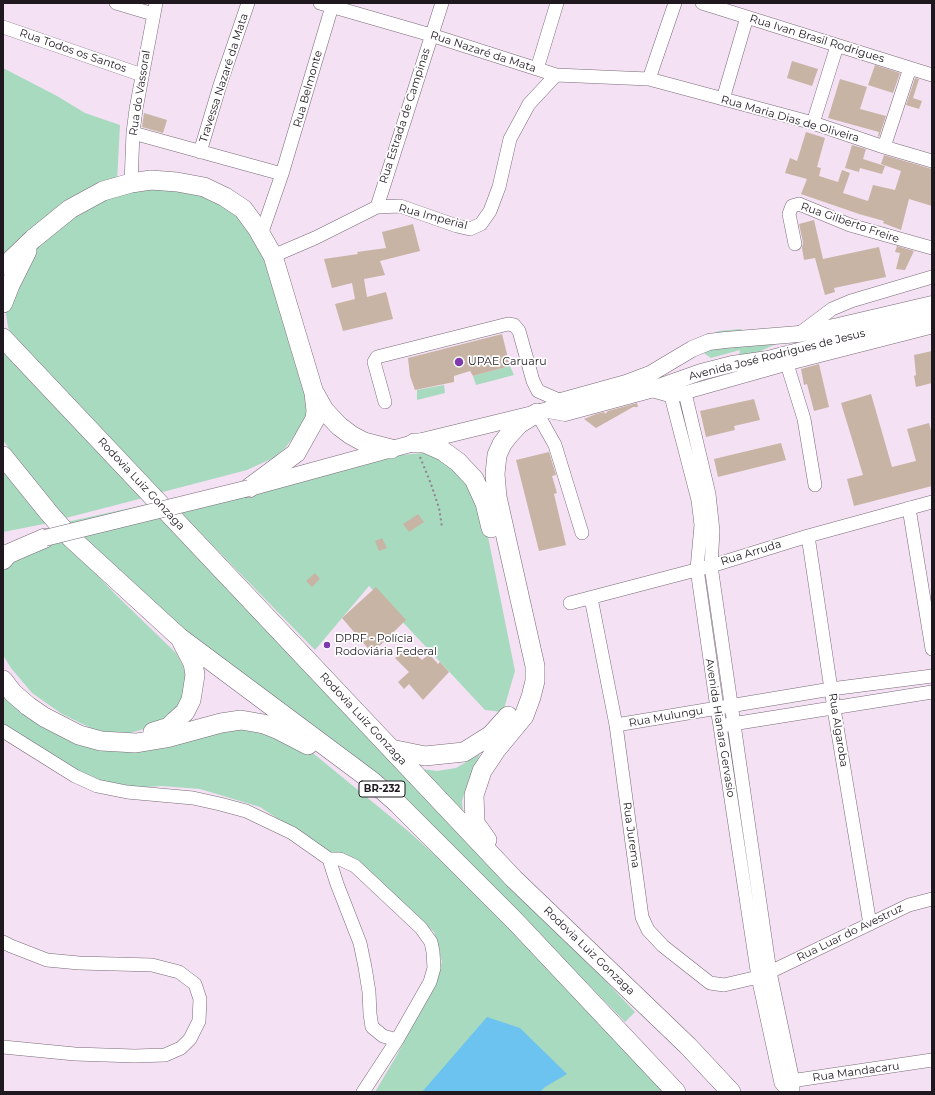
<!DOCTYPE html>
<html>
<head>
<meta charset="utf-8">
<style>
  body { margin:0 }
  #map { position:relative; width:935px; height:1095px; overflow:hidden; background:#f4e1f3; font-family:Montserrat,sans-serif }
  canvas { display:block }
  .frame { position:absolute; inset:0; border:4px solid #1f191f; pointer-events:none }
</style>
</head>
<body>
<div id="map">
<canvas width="935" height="1095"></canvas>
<div class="frame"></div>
</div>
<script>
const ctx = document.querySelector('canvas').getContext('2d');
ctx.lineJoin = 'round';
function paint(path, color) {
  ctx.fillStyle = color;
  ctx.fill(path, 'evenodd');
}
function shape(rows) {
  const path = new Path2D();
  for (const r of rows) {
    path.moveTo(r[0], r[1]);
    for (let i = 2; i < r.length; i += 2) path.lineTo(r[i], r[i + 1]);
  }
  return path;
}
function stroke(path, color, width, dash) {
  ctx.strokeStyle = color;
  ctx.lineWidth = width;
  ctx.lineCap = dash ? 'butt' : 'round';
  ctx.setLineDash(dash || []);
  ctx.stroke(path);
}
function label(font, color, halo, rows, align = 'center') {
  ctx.font = font + ' Montserrat,sans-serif';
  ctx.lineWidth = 3.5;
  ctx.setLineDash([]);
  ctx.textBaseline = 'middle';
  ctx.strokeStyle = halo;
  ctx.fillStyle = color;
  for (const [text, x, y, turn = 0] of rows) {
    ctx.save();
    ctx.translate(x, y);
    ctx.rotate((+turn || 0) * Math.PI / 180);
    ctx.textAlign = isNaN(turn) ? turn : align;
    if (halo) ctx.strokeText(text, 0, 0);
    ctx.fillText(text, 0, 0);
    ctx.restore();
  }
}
paint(shape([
  [3,68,57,96,85,113,120,125,117,181,3,260],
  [155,184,225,201,271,258,309,401,306,417,299,430,285,448,273,458,247,470,155,494,13,338,8,327,6,314,9,299,29,252,105,195],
  [838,326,787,339,732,364,739,356,740,350,711,358,701,351,702,338,719,331,741,329,746,333,756,329],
  [3,352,52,404,147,497,58,520,3,440],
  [510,366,514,375,476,385,473,376],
  [444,385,445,393,417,400,417,390],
  [423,453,457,466,482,507,515,671,503,712,485,710,369,586,315,650,180,512,400,455],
  [3,460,54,522,3,532],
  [153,503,635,1012,625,1022,393,785,216,656,163,616,62,523],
  [65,541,116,595,176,653,183,666,186,678,184,694,176,712,151,727,130,733,109,732,95,730,62,714,32,693,11,668,3,655,3,566,58,542],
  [3,689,95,746,239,726,283,736,314,754,408,831,481,896,665,1092,375,1092,397,1055,433,985,442,962,434,932,371,877,330,853,260,807,200,789,161,786,132,788,107,783,79,773,3,724],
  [480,754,469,779,462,801,464,823,415,768,437,771,456,768]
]), '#a8dabf');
paint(shape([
  [487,1017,520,1028,567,1074,545,1087,540,1092,422,1092]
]), '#6cc3ef');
paint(shape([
  [792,61,818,69,812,86,787,78],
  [875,65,900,73,893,93,868,85],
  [915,78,919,79,913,98,922,101,919,109,906,105],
  [840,79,867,87,860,109,886,116,879,137,878,136,879,132,828,118],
  [144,113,167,120,163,133,142,127],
  [806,132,825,138,817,167,821,168,819,176,838,182,842,170,850,173,843,193,868,201,873,185,895,190,901,171,881,164,884,155,932,169,932,206,909,199,901,230,883,223,884,221,859,214,801,194,807,179,785,173,790,158,797,161],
  [852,145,866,149,863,159,885,166,882,174,860,168,859,172,845,168],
  [814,220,823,259,879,247,886,277,834,288,835,292,825,295,815,258,804,260,802,248,803,242,799,224],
  [413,224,420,251,380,261,385,275,364,279,367,297,386,292,393,319,343,331,335,304,355,299,352,283,332,288,324,259,358,254,357,252,386,248,382,232],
  [897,246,914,251,905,270,896,269,900,253,895,252],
  [502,334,510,366,473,376,470,371,454,376,454,382,415,390,410,376,408,358],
  [932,351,932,383,916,387,914,376,916,375,914,355],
  [819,364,829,407,814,411,807,384,804,385,801,369],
  [871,394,892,467,916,461,907,429,929,423,932,434,932,486,854,506,847,479,863,475,841,403],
  [754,399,760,420,734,426,735,430,706,437,700,411],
  [637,403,638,407,633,407,596,428,584,419,596,414,604,412,605,414,608,411],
  [781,443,786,460,718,477,714,459],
  [549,452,556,475,552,476,557,493,554,494,566,545,539,551,516,460],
  [418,514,424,522,409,532,403,524],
  [382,538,387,548,379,551,375,541],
  [315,573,320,579,312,587,306,581],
  [376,587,406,620,372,653,342,618],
  [408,648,422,660,429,654,438,664,440,662,449,672,423,700,409,684,404,689,398,682,409,672,395,658]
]), '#c8b4a5');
const minor = shape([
  [116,3,153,14],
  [320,3,431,35,556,75,649,79,813,123,884,147,932,161],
  [702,3,932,75],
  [3,27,142,75],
  [537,69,557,3],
  [649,79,675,3],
  [723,99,747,17],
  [813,123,837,46],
  [133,133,282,174,261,235],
  [884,147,910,68],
  [200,152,220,85,248,3],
  [282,174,333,3],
  [131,183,133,133,136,109,156,3],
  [377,207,442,3],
  [795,244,789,214,792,206,799,204,850,225,932,248],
  [273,256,315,238,377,207,400,206,457,226,470,229,481,224,490,211,499,187,510,139,529,104,556,75],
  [800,333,832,309,851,301,932,277],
  [787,364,804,419,815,485],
  [671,382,685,393,709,494,713,531,711,566,770,972,793,1081,793,1092],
  [650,390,671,396,698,500,701,525,697,569,717,708,720,726,758,977,781,1083,788,1092],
  [677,395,787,364,932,327],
  [385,402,374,362,377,357,508,324,514,325,519,331,533,381,538,391,561,401],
  [537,413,555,445,582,533],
  [909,508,932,649],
  [808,536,834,709,870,924],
  [591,598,616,725,642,917,648,930,663,946,710,983,724,985,758,977,770,972,909,905,932,899],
  [570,603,711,566,808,536,932,502],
  [616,725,831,689,932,676],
  [726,725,932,692],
  [3,731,75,776,97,786,127,792,193,798,220,804,246,811,292,833,329,859,340,859,355,866,421,928,431,942,433,952,434,968,430,982,397,1040,363,1092],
  [329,859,337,884,360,943,365,967,369,992,370,1014,372,1027,383,1036,397,1040],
  [3,942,11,946,47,960,79,963,152,965,179,972,195,984,200,999,199,1021,190,1039,181,1048,165,1055,135,1056,75,1054,3,1047],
  [784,1082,932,1060]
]);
const major = shape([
  [548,410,561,401,626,383,650,374,692,349,709,342,725,340,799,334,838,326,932,304],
  [253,487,414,443,537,413,548,410,565,413,650,390,701,372,732,364,768,359,932,316]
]);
const highway = shape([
  [3,265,9,262,33,239,70,209,103,191,131,183,151,180,177,182,204,187,225,197,243,209,257,228,273,256,314,393,316,411,315,419,296,453,249,488],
  [3,303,10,285,27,251],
  [3,338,514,879,688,1046,731,1092],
  [315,394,324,410,339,426,351,435,364,442,391,449],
  [414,443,425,443,443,451,458,462,474,479,485,503,491,528],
  [3,456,49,513,71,538,179,637,372,781,398,804,515,921,676,1092],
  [3,560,8,554,45,538],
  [3,680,13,693,28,706,44,717,79,735,101,741,136,743,166,738,221,723,241,720,264,724,279,730,308,745],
  [153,732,169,727,175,721,185,712,191,700,195,675,193,663,182,642],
  [391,749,425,756,464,752,491,735,508,716],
  [487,840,475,823,474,795,482,771,496,750,524,716,531,697,535,681,535,666,497,497,495,474,497,455,502,444,508,436,519,424,537,413]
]);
stroke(minor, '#7a6a79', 14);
stroke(major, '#7a6a79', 17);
stroke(highway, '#7a6a79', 20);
stroke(shape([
  [420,457,431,484,439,508,442,527]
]), '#8f828e', 2, [2, 3]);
stroke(minor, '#fff', 13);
stroke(major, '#fff', 16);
stroke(highway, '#fff', 19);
const majorBridge = shape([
  [45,538,249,488]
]);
stroke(majorBridge, '#7a6a79', 17, []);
stroke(majorBridge, '#fff', 16);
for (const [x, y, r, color] of [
  [459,362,5,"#7e39ad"],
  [327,645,4,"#7e39ad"]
]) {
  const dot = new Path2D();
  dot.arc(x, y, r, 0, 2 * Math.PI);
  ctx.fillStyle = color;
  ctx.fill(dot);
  stroke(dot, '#fff', 1.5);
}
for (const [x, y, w] of [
  [382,789,46]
]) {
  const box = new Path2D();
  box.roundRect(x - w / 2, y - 8, w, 16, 3);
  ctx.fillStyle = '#fff';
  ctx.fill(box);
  stroke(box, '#1f191f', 1);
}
label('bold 10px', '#1f191f', null, [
  ["BR-232",382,789]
]);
label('11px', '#1f191f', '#fff', [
  ["Rua Ivan Brasil Rodrigues",817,39,17],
  ["Rua Todos os Santos",73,51,19],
  ["Rua Nazaré da Mata",483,52,18],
  ["Travessa Nazaré da Mata",224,78,-72],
  ["Rua Belmonte",308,89,-74],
  ["Rua do Vassoral",140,93,-81],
  ["Rua Estrada de Campinas",405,116,-72],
  ["Rua Maria Dias de Oliveira",790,119,16],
  ["Rua Imperial",433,217,15],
  ["Rua Gilberto Freire",850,223,19],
  ["Avenida José Rodrigues de Jesus",777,355,-14],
  ["Rodovia Luiz Gonzaga",141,484,47],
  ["Rua Arruda",751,553,-17],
  ["Rua Mulungu",666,717,-10],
  ["Rodovia Luiz Gonzaga",363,719,47],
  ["Avenida Hianara Gervasio",720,728,81],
  ["Rua Algaroba",838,730,81],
  ["Rua Jurema",631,835,82],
  ["Rua Luar do Avestruz",850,933,-26],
  ["Rodovia Luiz Gonzaga",589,951,44],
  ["Rua Mandacaru",856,1072,-8]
]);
label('11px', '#1f191f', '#fff', [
  ["UPAE Caruaru",468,362],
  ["DPRF - Polícia",335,639],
  ["Rodoviária Federal",335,652]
], 'left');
</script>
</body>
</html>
